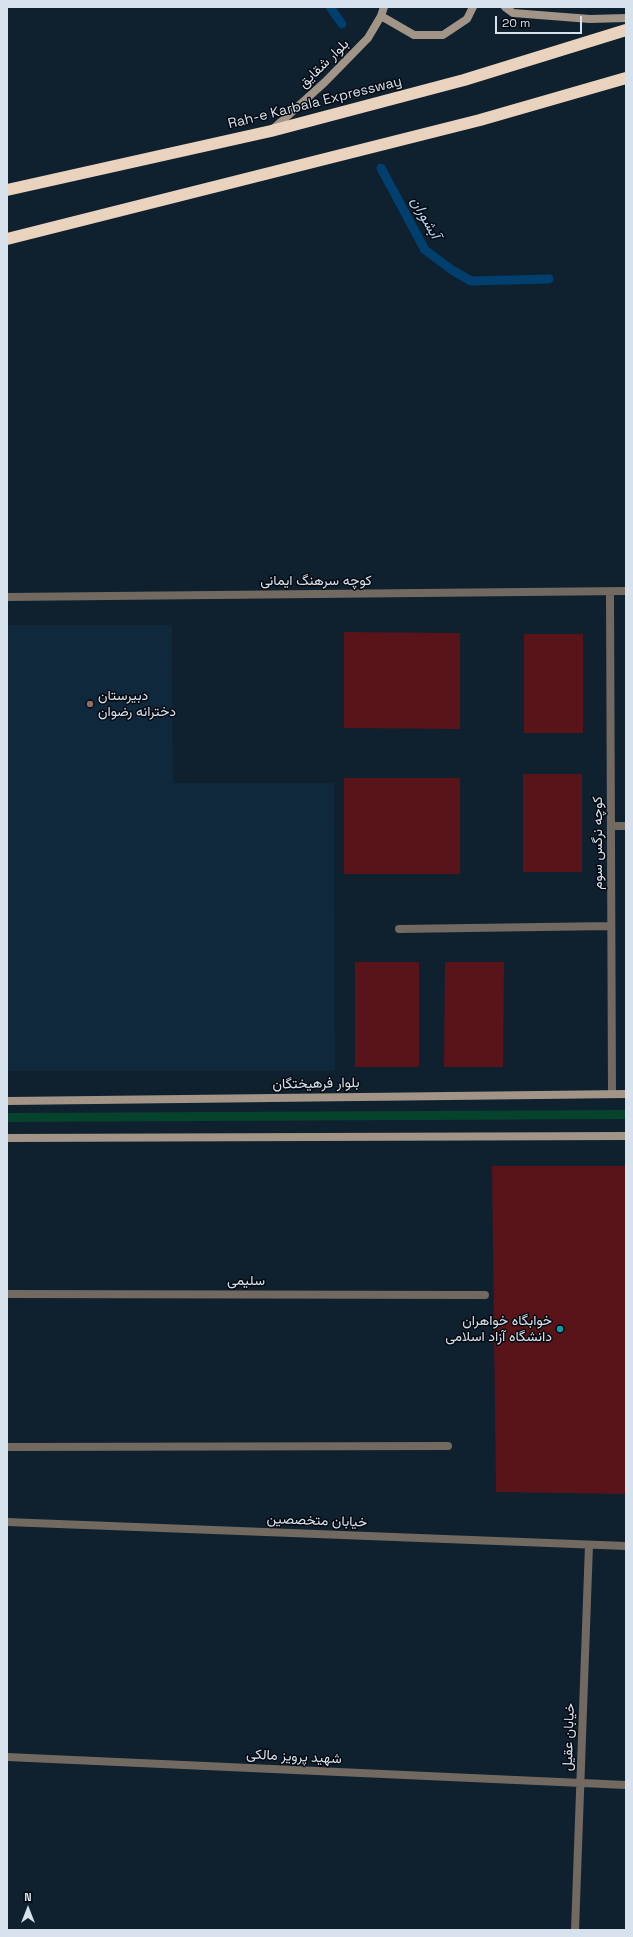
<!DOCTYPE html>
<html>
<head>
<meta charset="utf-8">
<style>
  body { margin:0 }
  #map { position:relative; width:633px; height:1937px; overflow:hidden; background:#0f202f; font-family:"Space Grotesk",sans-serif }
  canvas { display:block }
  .frame { position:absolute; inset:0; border:8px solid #d7e2ed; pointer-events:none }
  .north { position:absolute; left:8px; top:1889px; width:40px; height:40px; -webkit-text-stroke:3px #040910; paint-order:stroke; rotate:0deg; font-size:11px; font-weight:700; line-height:16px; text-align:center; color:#d7e2ed }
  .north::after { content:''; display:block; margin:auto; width:14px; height:18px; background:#d7e2ed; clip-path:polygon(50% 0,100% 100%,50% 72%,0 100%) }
  .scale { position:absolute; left:495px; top:16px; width:87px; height:18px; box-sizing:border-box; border:2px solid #d7e2ed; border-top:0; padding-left:5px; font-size:12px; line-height:14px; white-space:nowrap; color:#d7e2ed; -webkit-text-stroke:3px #040910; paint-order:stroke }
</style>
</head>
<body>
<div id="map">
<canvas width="633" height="1937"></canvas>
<div class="frame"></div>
<div class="north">N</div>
<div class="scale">20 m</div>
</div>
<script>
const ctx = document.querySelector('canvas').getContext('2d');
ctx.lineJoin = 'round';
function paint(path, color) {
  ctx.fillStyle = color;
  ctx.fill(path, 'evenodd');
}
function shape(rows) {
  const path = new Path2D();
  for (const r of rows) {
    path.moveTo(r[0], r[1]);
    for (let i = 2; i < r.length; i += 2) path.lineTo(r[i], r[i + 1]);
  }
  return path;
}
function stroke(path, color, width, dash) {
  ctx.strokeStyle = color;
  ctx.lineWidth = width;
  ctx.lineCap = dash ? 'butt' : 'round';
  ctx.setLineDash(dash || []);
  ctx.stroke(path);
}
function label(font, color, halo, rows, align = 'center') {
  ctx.font = font + ' "Space Grotesk",Vazirmatn,sans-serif';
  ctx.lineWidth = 3;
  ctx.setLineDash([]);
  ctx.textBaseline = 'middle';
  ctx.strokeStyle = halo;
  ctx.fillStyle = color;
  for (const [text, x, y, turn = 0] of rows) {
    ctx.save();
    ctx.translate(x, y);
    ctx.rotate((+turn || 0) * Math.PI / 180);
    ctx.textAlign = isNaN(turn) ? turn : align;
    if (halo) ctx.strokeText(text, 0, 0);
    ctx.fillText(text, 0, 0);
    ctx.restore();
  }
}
paint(shape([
  [7,625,172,625,173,783,334,783,335,1071,7,1071]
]), '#10283c');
paint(shape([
  [626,1110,626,1119,7,1122,7,1113]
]), '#06432c');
stroke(shape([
  [330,7,342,24],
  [381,168,425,250,452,270,471,281,549,279]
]), '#013f6f', 9);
paint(shape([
  [344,632,460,633,460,729,344,728],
  [524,634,583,634,583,733,524,733],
  [523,774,582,774,582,872,523,872],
  [344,778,460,778,460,874,344,874],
  [355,962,419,962,419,1067,355,1067],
  [445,962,504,962,503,1067,444,1067],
  [492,1166,626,1166,626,1494,496,1492]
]), '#591419');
stroke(shape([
  [610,592,612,1094],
  [7,597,626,591],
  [611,826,626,826],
  [399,929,611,926],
  [7,1294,485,1295],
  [7,1447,448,1446],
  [7,1522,626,1546],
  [7,1757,626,1785],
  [575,1930,589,1545]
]), '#726961', 8);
stroke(shape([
  [505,7,513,13,590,19,626,18],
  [381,16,414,35,443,35,467,19,473,7],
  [273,129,325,82,368,38,381,16,384,7],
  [7,1101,626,1094],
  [7,1138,626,1136]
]), '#a29486', 8);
stroke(shape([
  [7,190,271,131,464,80,626,30],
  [7,239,480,120,626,78]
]), '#ead3be', 12);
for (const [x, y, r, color] of [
  [90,704,4,"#8d6e63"],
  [560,1329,4,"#0f9aa8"]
]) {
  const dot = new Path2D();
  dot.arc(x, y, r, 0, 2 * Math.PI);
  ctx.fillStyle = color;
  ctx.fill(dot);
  stroke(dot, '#040910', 1.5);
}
label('14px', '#d7e2ed', '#040910', [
  ["بلوار شقایق",324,64,-44],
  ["Rah-e Karbala Expressway",315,103,-14],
  ["کوچه سرهنگ ایمانی",316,581],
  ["کوچه نرگس سوم",598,843,-90],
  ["بلوار فرهیختگان",316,1084,-1],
  ["سلیمی",246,1281],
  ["خیابان متخصصین",317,1521,2],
  ["خیابان عقیل",569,1737,-88],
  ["شهید پرویز مالکی",294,1757,3]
]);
label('14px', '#d7e2ed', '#040910', [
  ["دبیرستان",98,696],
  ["دخترانه رضوان",98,712],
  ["خوابگاه خواهران",552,1321,"right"],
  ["دانشگاه آزاد اسلامی",552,1337,"right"]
], 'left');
label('italic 15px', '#b9d6f4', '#040910', [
  ["آبشوران",425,218,61]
]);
</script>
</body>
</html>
